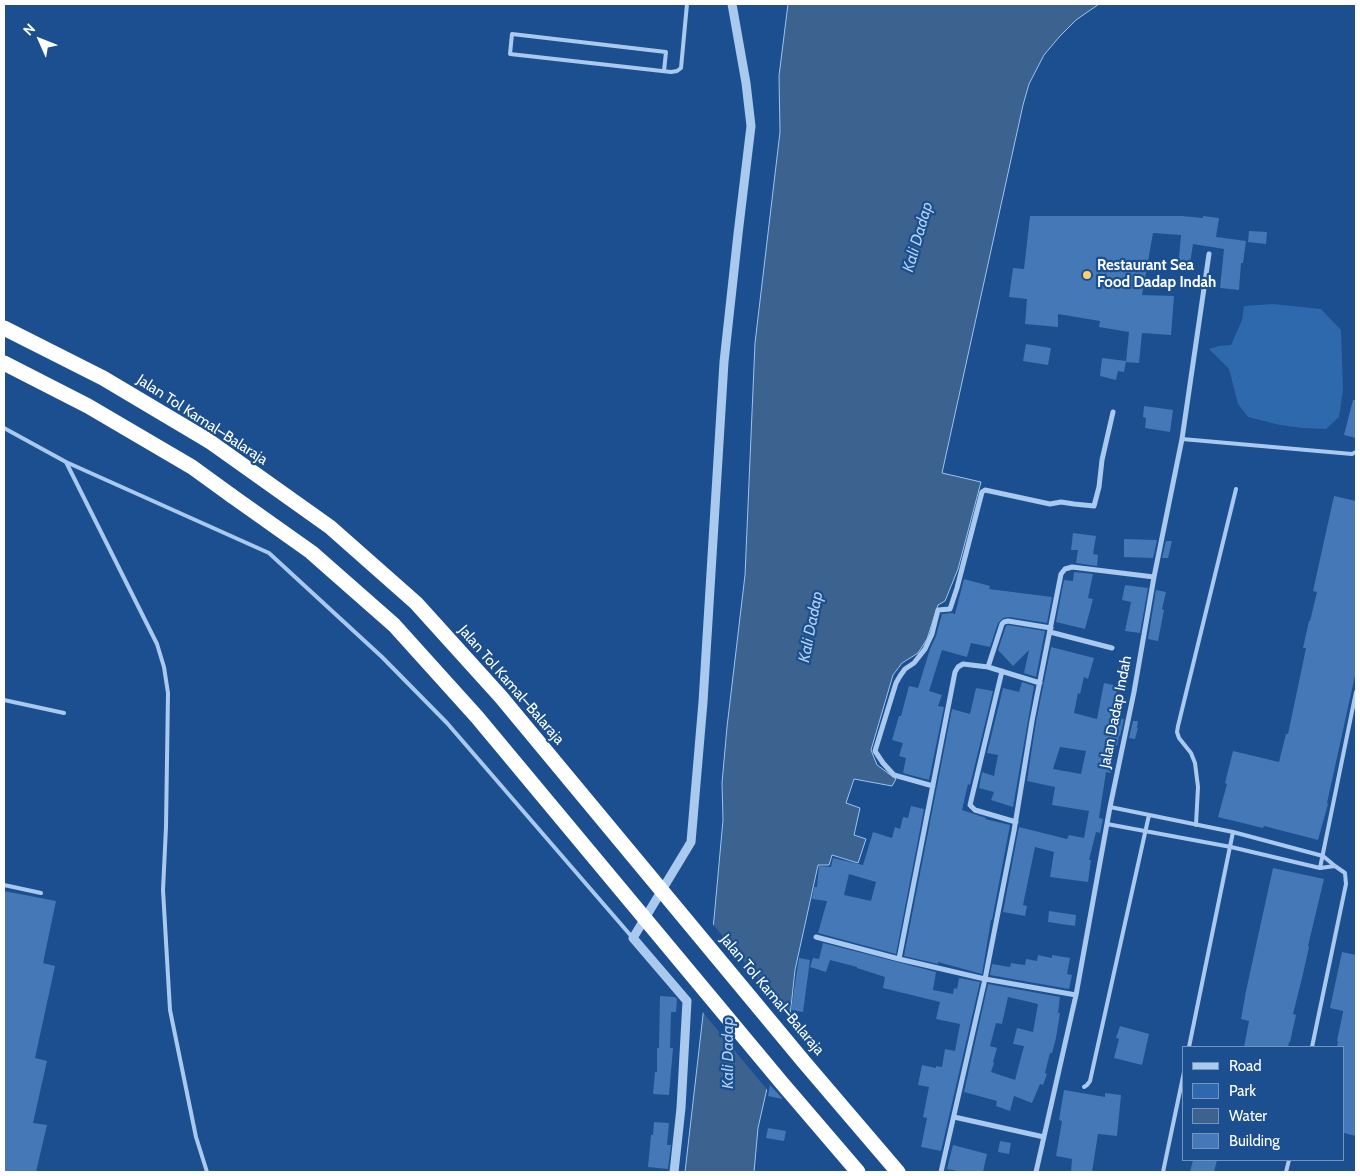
<!DOCTYPE html>
<html>
<head>
<meta charset="utf-8">
<style>
  body { margin:0 }
  #map { position:relative; width:1360px; height:1176px; overflow:hidden; background:#1b4f8f; font-family:Cabin,sans-serif }
  canvas { display:block }
  .frame { position:absolute; inset:0; border:5px solid #fff; pointer-events:none }
  .legend { position:absolute; left:1182px; top:1046px; width:162px; height:115px; box-sizing:border-box; background:#1b4f8f; border:1px solid #7695bc; margin:0; padding:6px 9px; list-style:none; font-size:15px; color:#fff }
  .legend li { display:flex; align-items:center; gap:10px; height:25px }
  .legend b { width:25px; border:1px solid #7695bc }
  .north { position:absolute; left:15px; top:15px; width:50px; height:50px; -webkit-text-stroke:4px #1b4f8f; paint-order:stroke; rotate:314deg; font-size:14px; font-weight:700; line-height:20px; text-align:center; color:#fff }
  .north::after { content:''; display:block; margin:auto; width:18px; height:22px; background:#fff; clip-path:polygon(50% 0,100% 100%,50% 72%,0 100%) }
</style>
</head>
<body>
<div id="map">
<canvas width="1360" height="1176"></canvas>
<div class="frame"></div>
<ul class="legend">
<li><b style="height:6px;background:#a9c9ee"></b>Road</li>
<li><b style="height:14px;background:#2e69ad"></b>Park</li>
<li><b style="height:14px;background:#3c6290"></b>Water</li>
<li><b style="height:14px;background:#4478b7"></b>Building</li>
</ul>
<div class="north">N</div>
</div>
<script>
const ctx = document.querySelector('canvas').getContext('2d');
ctx.lineJoin = 'round';
function paint(path, color) {
  ctx.fillStyle = color;
  ctx.fill(path, 'evenodd');
}
function shape(rows) {
  const path = new Path2D();
  for (const r of rows) {
    path.moveTo(r[0], r[1]);
    for (let i = 2; i < r.length; i += 2) path.lineTo(r[i], r[i + 1]);
  }
  return path;
}
function stroke(path, color, width, dash) {
  ctx.strokeStyle = color;
  ctx.lineWidth = width;
  ctx.lineCap = dash ? 'butt' : 'round';
  ctx.setLineDash(dash || []);
  ctx.stroke(path);
}
function label(font, color, halo, rows, align = 'center') {
  ctx.font = font + ' Cabin,sans-serif';
  ctx.lineWidth = 4.5;
  ctx.setLineDash([]);
  ctx.textBaseline = 'middle';
  ctx.strokeStyle = halo;
  ctx.fillStyle = color;
  for (const [text, x, y, turn = 0] of rows) {
    ctx.save();
    ctx.translate(x, y);
    ctx.rotate((+turn || 0) * Math.PI / 180);
    ctx.textAlign = isNaN(turn) ? turn : align;
    if (halo) ctx.strokeText(text, 0, 0);
    ctx.fillText(text, 0, 0);
    ctx.restore();
  }
}
paint(shape([
  [1273,304,1321,309,1341,330,1343,390,1339,417,1326,429,1303,428,1280,425,1248,417,1238,404,1229,369,1209,349,1219,346,1231,345,1242,320,1244,306]
]), '#2e69ad');
const water = shape([
  [788,4,1099,4,1076,20,1060,36,1044,55,1029,84,1023,105,942,473,981,482,958,569,945,601,938,605,927,639,918,653,902,663,893,675,871,750,877,765,896,779,892,786,854,779,846,803,860,808,854,835,866,839,858,863,832,855,829,865,818,865,795,970,790,1016,773,1035,765,1065,770,1075,758,1128,754,1172,685,1172,714,919,723,820,722,783,727,727,745,575,755,343,780,132,779,76,788,4]
]);
paint(water, '#3c6290');
stroke(water, '#9cc4f0', 1);
paint(shape([
  [711,922,791,1019,775,1036,768,1064,772,1074,769,1092,701,1010]
]), '#1b4f8f');
paint(shape([
  [1030,216,1182,216,1203,218,1203,216,1219,218,1216,237,1246,241,1243,263,1241,263,1239,290,1220,288,1224,249,1193,244,1189,270,1178,269,1181,235,1153,233,1142,295,1174,296,1171,335,1142,333,1139,363,1126,362,1129,332,1099,327,1100,321,1058,314,1058,327,1025,324,1027,299,1009,297,1013,268,1024,269],
  [1249,231,1267,232,1266,244,1248,242],
  [1026,344,1051,348,1048,365,1023,361],
  [1102,358,1126,361,1124,372,1118,371,1116,380,1100,376],
  [1353,400,1356,400,1356,438,1344,435],
  [1144,406,1173,410,1170,432,1145,428,1146,418,1143,417],
  [1334,496,1356,501,1356,671,1327,803,1328,804,1318,840,1264,826,1263,828,1218,817,1227,784,1225,783,1233,751,1279,762,1286,734,1288,734,1300,677,1306,648,1303,648,1309,621,1310,621,1317,592,1313,591],
  [1073,533,1096,536,1093,554,1098,555,1097,566,1076,563,1078,550,1071,550],
  [1124,539,1157,540,1153,558,1124,557],
  [1166,541,1172,541,1168,558,1162,558],
  [1074,572,1093,574,1088,598,1093,599,1085,629,1056,622,1064,580,1073,581],
  [964,579,990,586,989,589,1052,597,1047,623,1009,617,1003,618,998,623,990,647,971,643,967,657,942,650,929,691,942,695,938,706,944,707,929,780,903,773,906,758,899,756,903,743,892,740,899,716,901,716,909,686,918,688,930,649,936,636,942,614,952,613,955,614],
  [1125,585,1148,588,1140,633,1125,631,1131,602,1122,600],
  [1156,590,1166,592,1162,609,1164,610,1158,641,1148,639],
  [1008,625,1045,631,1036,677,1024,673,1029,650,1013,666,998,650,1006,626],
  [1051,647,1094,658,1088,679,1084,677,1080,694,1078,693,1074,713,1097,719,1104,683,1118,686,1113,705,1114,705,1112,717,1124,719,1120,736,1119,736,1117,746,1115,745,1111,773,1106,772,1099,818,1103,819,1100,833,1096,832,1089,860,1091,860,1088,882,1050,877,1054,852,1035,847,1023,905,1027,906,1025,916,1003,912,1019,827,1067,839,1069,835,1084,838,1089,811,1052,805,1055,787,1027,781,1036,722],
  [1060,747,1086,751,1081,774,1053,769],
  [1022,682,1034,686,1013,807,991,800,994,792,979,788,982,772,994,776,998,755,987,753,1003,688,1019,692],
  [976,688,993,691,970,785,968,784,962,810,986,818,985,819,1010,825,992,920,991,920,982,974,938,962,938,964,904,956,952,709,970,714],
  [1133,721,1138,721,1137,728,1138,728,1135,739,1129,738],
  [911,806,924,809,896,954,818,933,827,901,812,899,814,887,817,887,819,866,831,867,833,858,863,865,873,832,892,838,895,827,900,829,903,817,908,818],
  [849,874,876,882,871,901,844,895],
  [1273,868,1324,879,1308,946,1309,947,1303,974,1293,1014,1296,1015,1290,1042,1289,1042,1288,1047,1244,1047,1249,1021,1241,1019,1246,991],
  [4,891,56,901,43,963,55,966,35,1058,47,1061,33,1123,47,1125,36,1172,4,1172],
  [1049,911,1076,915,1075,926,1048,922],
  [823,943,936,972,933,990,953,994,954,988,957,989,959,978,980,982,941,1151,921,1147,927,1118,923,1117,929,1087,918,1085,922,1065,936,1068,936,1066,942,1067,945,1049,955,1051,960,1024,936,1019,940,1002,883,988,885,977,857,968,857,967,830,960,826,972,810,967,813,958,819,959],
  [1342,952,1356,955,1356,1136,1344,1133,1344,1047,1337,1047,1338,1041,1337,1041,1343,1012,1343,1011,1330,1008],
  [1038,955,1052,958,1052,955,1070,958,1067,974,1072,975,1069,989,990,975,992,964,1010,967,1011,963,1025,965,1026,959,1037,961],
  [799,958,810,960,803,1012,791,1010],
  [988,984,1060,997,1058,1013,1060,1013,1056,1038,1052,1053,1050,1053,1045,1073,1047,1074,1043,1085,1040,1084,1032,1103,1014,1096,1010,1111,996,1106,997,1101,964,1092],
  [1008,997,1038,1004,1033,1032,1017,1028,1013,1044,1024,1046,1015,1080,991,1072,994,1063,993,1062,997,1048,990,1046,996,1023,1002,1024],
  [660,996,675,997,677,999,676,1012,671,1012,670,1048,673,1048,669,1095,653,1094,655,1072,657,1072,657,1048,659,1048],
  [1120,1026,1149,1034,1142,1065,1114,1058,1119,1039,1116,1038],
  [770,1085,782,1098,782,1099,768,1096],
  [1064,1090,1105,1097,1105,1093,1121,1095,1117,1136,1098,1134,1092,1172,1071,1172,1072,1159,1056,1156,1062,1121,1059,1120],
  [654,1122,669,1123,667,1145,671,1145,668,1169,648,1167,651,1135,653,1135],
  [768,1128,786,1131,784,1141,766,1138],
  [1000,1141,1011,1143,1009,1154,998,1152],
  [953,1145,987,1154,983,1172,962,1172,947,1169],
  [1193,1160,1217,1160,1214,1172,1190,1172]
]), '#4478b7');
stroke(shape([
  [664,71,666,52,512,34,510,54,671,72,677,71,681,68,687,4],
  [4,428,66,462,269,553,382,657,447,723,632,937],
  [1182,439,1352,454,1356,452],
  [66,462,157,644,164,667,168,693,166,827,163,890,170,1010,196,1137,207,1172],
  [4,700,64,713],
  [1110,807,1233,832,1323,856,1335,866,1345,873,1346,884,1312,1047],
  [1107,824,1231,847,1320,868,1335,866],
  [1196,825,1198,787,1195,763,1191,753,1179,738,1177,732,1178,726,1236,489],
  [1320,868,1356,692],
  [4,885,41,893],
  [1189,1047,1233,832],
  [1084,1087,1087,1085,1090,1081,1149,815],
  [1163,1172,1184,1072],
  [1286,1172,1289,1160]
]), '#a9c9ee', 4);
stroke(shape([
  [1050,632,1112,648],
  [1002,671,970,805,975,810,1016,822],
  [1040,683,988,667,1002,624,1004,622,1008,621,1051,628],
  [933,786,894,775,883,763,875,751,896,683,900,676,905,669,914,663,925,649,932,634,938,610,950,609,957,588,982,492,985,490,1050,504,1061,502,1074,504,1094,506,1099,487,1102,460,1113,412],
  [816,937,899,959,985,979,1076,995],
  [899,959,955,672,958,667,963,664,988,667],
  [954,1117,1044,1137],
  [941,1172,985,979,1014,831,1032,721,1061,574,1065,569,1072,567,1154,577],
  [1036,1172,1076,995,1110,807,1134,692,1154,577,1182,439,1209,254]
]), '#a9c9ee', 5);
stroke(shape([
  [674,1172,681,1108,687,1001,633,938,691,842,703,702,724,362,738,234,751,126,746,83,732,4]
]), '#a9c9ee', 9);
stroke(shape([
  [4,328,103,378,209,441],
  [4,363,88,406,192,467,232,496]
]), '#fff', 15);
stroke(shape([
  [209,441,330,527,416,603,501,697,804,1062,898,1172],
  [232,496,311,552,394,625,477,717,781,1082,858,1172]
]), '#fff', 15);
for (const [x, y, r, color] of [
  [1087,275,5,"#ffd166"]
]) {
  const dot = new Path2D();
  dot.arc(x, y, r, 0, 2 * Math.PI);
  ctx.fillStyle = color;
  ctx.fill(dot);
  stroke(dot, '#1b4f8f', 2);
}
label('bold 15px', '#fff', '#1b4f8f', [
  ["Restaurant Sea",1097,266],
  ["Food Dadap Indah",1097,283]
], 'left');
label('15px', '#fff', '#1b4f8f', [
  ["Jalan Tol Kamal–Balaraja",202,420,33],
  ["Jalan Tol Kamal–Balaraja",511,685,49],
  ["Jalan Dadap Indah",1116,712,-79],
  ["Jalan Tol Kamal–Balaraja",772,995,50]
]);
label('italic 16px', '#b5d3f5', '#1b4f8f', [
  ["Kali Dadap",918,237,-74],
  ["Kali Dadap",811,627,-79],
  ["Kali Dadap",728,1053,-90]
]);
</script>
</body>
</html>
